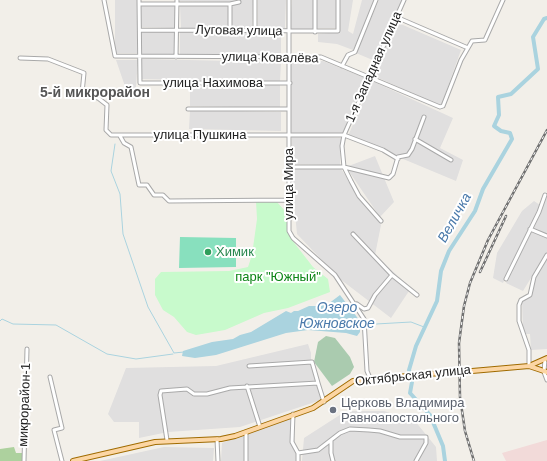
<!DOCTYPE html>
<html>
<head>
<meta charset="utf-8">
<style>
  body { margin:0 }
  canvas { display:block; background:#f2efe9 }
</style>
</head>
<body>
<canvas width="547" height="461"></canvas>
<script>
const ctx = document.querySelector('canvas').getContext('2d');
ctx.lineJoin = 'round';
function paint(path, color) {
  ctx.fillStyle = color;
  ctx.fill(path, 'evenodd');
}
function shape(rows) {
  const path = new Path2D();
  for (const r of rows) {
    path.moveTo(r[0], r[1]);
    for (let i = 2; i < r.length; i += 2) path.lineTo(r[i], r[i + 1]);
  }
  return path;
}
function stroke(path, color, width, dash) {
  ctx.strokeStyle = color;
  ctx.lineWidth = width;
  ctx.lineCap = dash ? 'butt' : 'round';
  ctx.setLineDash(dash || []);
  ctx.stroke(path);
}
function label(font, color, halo, rows, align = 'center') {
  ctx.font = font + ' Arial,sans-serif';
  ctx.lineWidth = 4;
  ctx.setLineDash([]);
  ctx.textBaseline = 'middle';
  ctx.strokeStyle = halo;
  ctx.fillStyle = color;
  for (const [text, x, y, turn = 0] of rows) {
    ctx.save();
    ctx.translate(x, y);
    ctx.rotate((+turn || 0) * Math.PI / 180);
    ctx.textAlign = isNaN(turn) ? turn : align;
    if (halo) ctx.strokeText(text, 0, 0);
    ctx.fillText(text, 0, 0);
    ctx.restore();
  }
}
paint(shape([
  [115,0,139,0,138,53,115,53],
  [180,0,253,0,252,29,232,28,232,2,180,1],
  [258,0,286,0,285,28,258,28],
  [292,0,314,0,313,29,290,29],
  [317,0,337,0,337,28,317,28],
  [340,0,353,0,348,31,353,34,362,0,376,0,353,50,337,44,318,42,318,34,340,32],
  [379,0,402,0,375,61,356,53],
  [141,5,177,6,176,28,140,27],
  [230,5,230,28,181,29,180,6],
  [396,22,461,50,441,106,374,76],
  [141,29,176,30,175,55,141,54],
  [180,31,281,33,281,56,180,54],
  [140,59,281,62,280,82,139,79],
  [116,60,138,60,135,99,129,98],
  [291,61,323,61,365,78,343,133,291,133],
  [372,81,453,118,440,148,463,160,456,181,348,136],
  [190,83,280,85,280,108,190,106],
  [190,110,281,112,281,131,189,129],
  [292,136,341,138,340,165,291,164],
  [375,156,394,202,380,217,346,167],
  [294,169,341,169,381,225,375,255,411,288,391,318,340,279,297,234,292,182],
  [547,194,547,234,532,229],
  [534,201,540,205,503,283,493,278,497,253,522,211],
  [531,231,547,237,547,252,523,291,506,283],
  [547,258,547,349,531,350,530,334,523,334,522,299,532,297,534,279],
  [308,344,311,353,311,364,321,400,240,427,168,432,139,438,139,422,114,422,108,414,126,368,216,366],
  [346,411,384,411,415,421,436,447,437,461,302,461,304,438],
  [292,416,297,461,221,461,222,443],
  [164,447,214,448,213,461,100,461]
]), '#e0dfdf');
paint(shape([
  [547,440,547,461,506,461,502,453]
]), '#f2dad9');
paint(shape([
  [14,447,16,453,23,453,23,461,0,461,0,449]
]), '#add19e');
paint(shape([
  [326,336,335,338,350,357,354,367,350,374,332,386,314,362,318,342]
]), '#aacbaf');
paint(shape([
  [256,201,277,202,285,211,292,240,313,267,328,279,330,292,288,308,264,313,225,330,196,335,187,332,174,317,163,310,155,295,155,279,161,272,229,271,248,267,252,255,257,219]
]), '#c8facc');
paint(shape([
  [180,237,236,238,236,267,179,268]
]), '#88e0be');
paint(shape([
  [340,295,360,321,360,332,357,336,346,333,308,330,286,333,216,355,195,358,182,356,183,351,212,342,233,339,240,335,251,332,286,311,291,313,294,311,298,311,309,306,318,306,328,304]
]), '#aad3df');
stroke(shape([
  [115,144,111,171,120,194,123,234,148,307,174,353,184,352],
  [0,321,2,319,13,324,56,325,107,354,136,359,173,354],
  [359,322,376,324,411,322,424,327]
]), '#aad3df', 1);
stroke(shape([
  [445,461,443,446,430,415,410,393,412,382,409,370,416,346,437,301,441,271,449,251,475,211,483,189,512,139,510,133,501,131,494,126,499,115,498,97,511,94,538,69,533,37,544,19,547,18]
]), '#aad3df', 4);
const minor = shape([
  [104,0,115,56,321,57,440,107,443,106,461,60,472,41,485,40,503,0],
  [139,0,140,83,290,83],
  [289,0,289,231,293,238,335,275,364,319,367,371,370,378],
  [315,0,315,32],
  [139,4,230,4,239,2],
  [230,4,230,31],
  [396,17,468,48],
  [140,30,338,31,338,0],
  [255,31,255,0],
  [176,57,177,0],
  [20,58,48,59,84,73,82,93,84,95,98,98,107,105,106,130,111,135,344,135,383,150,398,159],
  [342,66,348,55,355,52,376,0],
  [188,109,289,109],
  [120,136,124,143,131,147,139,185,147,185,154,195,163,195,169,201,289,200],
  [415,139,451,160],
  [288,167,344,167,389,178,393,174,398,157,408,155,412,149,424,117],
  [381,221,359,196,351,181,344,167,342,146,344,135,404,0],
  [530,229,547,236],
  [353,234,392,275,417,295],
  [506,279,539,212,545,195],
  [357,304,364,309,368,308,375,295,392,275],
  [545,359,544,372,547,380],
  [249,366,312,362,318,383],
  [529,366,529,350,519,321,519,305,521,300,530,295,534,277,547,255],
  [50,377,62,428,54,430,62,461],
  [247,386,260,427],
  [293,414,292,442,298,453,298,461],
  [246,432,246,461],
  [217,439,218,461],
  [167,440,160,395,161,391,187,389,194,394,207,394,230,388,318,383,324,402],
  [331,441,331,453,333,461],
  [298,453,318,450,340,433,350,429,369,430,380,431,400,437,426,437,426,443,416,461],
  [24,461,27,349]
]);
const major = shape([
  [529,366,547,372],
  [472,371,529,366,547,358],
  [73,461,155,442,221,439,235,436,313,408,353,381,440,373]
]);
stroke(minor, '#a9a9a9', 5);
stroke(major, '#a06b00', 6);
stroke(minor, '#fff', 3);
stroke(major, '#fcd6a4', 4);
const rail = shape([
  [480,272,506,216],
  [474,461,465,431,460,397,459,343,464,306,470,283,488,240,547,130]
]);
stroke(rail, '#707070', 2.5);
stroke(rail, '#fff', 1, [3]);
const majorBridge = shape([
  [440,373,472,371]
]);
stroke(majorBridge, '#a06b00', 6, []);
stroke(majorBridge, '#fcd6a4', 4);
for (const [x, y, r, color] of [
  [208,252,4,"#2e9e5b"],
  [333,410,4,"#6b7280"]
]) {
  const dot = new Path2D();
  dot.arc(x, y, r, 0, 2 * Math.PI);
  ctx.fillStyle = color;
  ctx.fill(dot);
  stroke(dot, '#fff', 1.5);
}
label('13px', '#222', '#fff', [
  ["Луговая улица",239,31,1],
  ["улица Ковалёва",270,58,1],
  ["1-я Западная улица",374,67,-66],
  ["улица Нахимова",213,83],
  ["улица Пушкина",200,135],
  ["улица Мира",289,184,-90],
  ["Октябрьская улица",413,376,-6],
  ["микрорайон-1",25,405,-88]
]);
label('13px', '#27864d', '#fff', [
  ["Химик",216,252]
], 'left');
label('13px', '#0c8416', '#fff', [
  ["парк \"Южный\"",278,277]
]);
label('13px', '#5b616d', '#fff', [
  ["Церковь Владимира",341,403],
  ["Равноапостольного",341,418]
], 'left');
label('bold 14px', '#555', '#fff', [
  ["5-й микрорайон",95,93]
]);
label('italic 14px', '#4a7aab', '#fff', [
  ["Величка",455,218,-61],
  ["Озеро",337,308],
  ["Южновское",337,324]
]);
</script>
</body>
</html>
